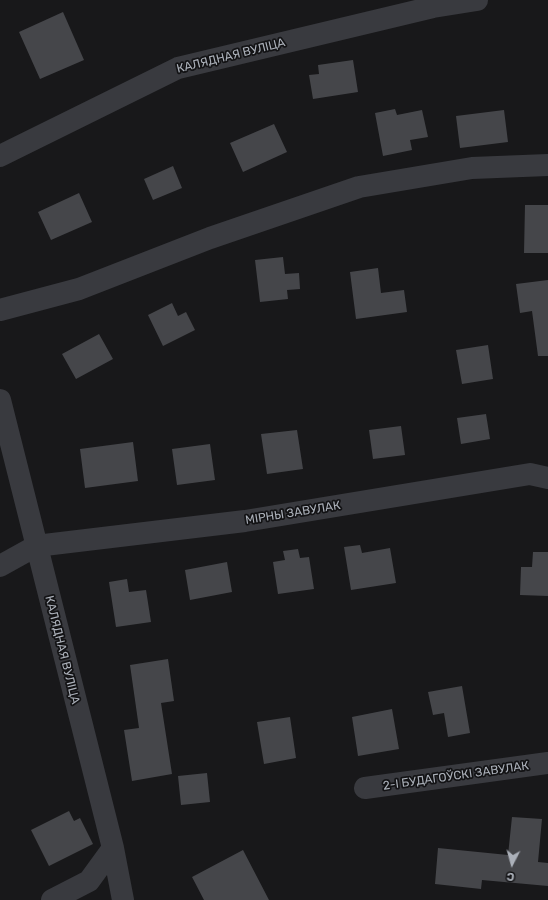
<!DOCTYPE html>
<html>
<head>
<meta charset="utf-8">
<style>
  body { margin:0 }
  #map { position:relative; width:548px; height:900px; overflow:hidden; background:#18181a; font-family:Rubik,sans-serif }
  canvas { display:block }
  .north { position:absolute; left:492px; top:844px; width:40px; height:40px; -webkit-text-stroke:3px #131315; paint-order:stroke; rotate:186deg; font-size:11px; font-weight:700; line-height:16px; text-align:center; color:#abb0b9 }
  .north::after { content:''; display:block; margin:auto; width:14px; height:18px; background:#abb0b9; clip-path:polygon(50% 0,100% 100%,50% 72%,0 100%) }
</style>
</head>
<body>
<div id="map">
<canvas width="548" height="900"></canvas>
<div class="north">С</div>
</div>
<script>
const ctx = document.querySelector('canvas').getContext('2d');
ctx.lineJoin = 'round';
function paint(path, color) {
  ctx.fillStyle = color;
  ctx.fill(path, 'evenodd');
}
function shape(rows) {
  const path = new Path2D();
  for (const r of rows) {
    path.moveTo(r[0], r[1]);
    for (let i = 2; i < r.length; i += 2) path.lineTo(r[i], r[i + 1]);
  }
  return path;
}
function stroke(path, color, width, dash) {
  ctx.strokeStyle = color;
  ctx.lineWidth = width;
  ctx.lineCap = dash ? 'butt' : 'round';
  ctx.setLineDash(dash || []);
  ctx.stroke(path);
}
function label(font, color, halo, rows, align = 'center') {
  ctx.font = font + ' Rubik,sans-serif';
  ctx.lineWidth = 3.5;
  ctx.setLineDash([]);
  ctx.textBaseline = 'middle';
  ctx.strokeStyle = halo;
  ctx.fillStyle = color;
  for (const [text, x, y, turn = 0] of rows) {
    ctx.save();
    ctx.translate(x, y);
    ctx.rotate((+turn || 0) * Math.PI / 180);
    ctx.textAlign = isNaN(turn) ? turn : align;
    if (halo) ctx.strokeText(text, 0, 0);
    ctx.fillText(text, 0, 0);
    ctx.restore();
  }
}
paint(shape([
  [63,12,84,60,40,79,19,32],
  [353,60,358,92,313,99,309,75,319,74,318,65],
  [395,109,397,115,422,110,428,137,410,140,412,150,383,156,375,113],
  [504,110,508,142,460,148,456,116],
  [274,124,287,152,243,172,230,143],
  [173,166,182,188,153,200,144,179],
  [79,193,92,222,51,240,38,212],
  [525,205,548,205,548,253,524,253],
  [283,257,285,274,299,273,300,289,287,290,288,299,260,302,255,260],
  [378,268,381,293,404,290,407,312,356,319,350,272],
  [548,280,548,356,538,356,532,311,520,313,516,284],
  [172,303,178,316,186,312,195,330,163,346,148,315],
  [99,334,113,359,76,379,62,354],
  [488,345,493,379,462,384,456,350],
  [486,414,490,439,461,444,457,418],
  [401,426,405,455,373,459,369,430],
  [297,430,303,469,267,474,261,434],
  [133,442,138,481,85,488,80,449],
  [210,444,215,480,177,485,172,449],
  [360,545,362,553,390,548,396,583,351,590,344,547],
  [298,549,300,558,309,557,314,589,278,594,273,562,285,560,283,551],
  [533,552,548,552,548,596,520,595,521,567,532,567],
  [227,562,232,592,190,600,185,570],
  [127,579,129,592,146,590,151,622,116,627,109,582],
  [168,659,174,701,161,703,172,774,132,781,124,730,139,728,130,665],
  [462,686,470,733,448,737,444,713,433,715,428,692],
  [392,709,399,749,358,756,352,717],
  [290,717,296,758,264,764,257,722],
  [207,773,210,802,181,805,178,776],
  [69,811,74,821,80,818,93,844,49,866,31,830],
  [512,817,542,819,538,862,548,863,548,886,482,880,481,889,435,884,438,848,508,855],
  [243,850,269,900,204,900,192,877]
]), '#45464a');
stroke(shape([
  [0,156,178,68,433,7,477,0],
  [0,310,79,289,210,238,359,187,472,168,548,165],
  [0,400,113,848,123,900],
  [0,566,36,546,245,521,530,474,548,478],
  [365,788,548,763],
  [52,900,89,881,113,848]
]), '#393a3f', 22);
label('12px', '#abb0b9', '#131315', [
  ["КАЛЯДНАЯ ВУЛІЦА",231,56,-14],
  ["МІРНЫ ЗАВУЛАК",293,513,-9],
  ["КАЛЯДНАЯ ВУЛІЦА",62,650,76],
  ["2-І БУДАГОЎСКІ ЗАВУЛАК",456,776,-8]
]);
</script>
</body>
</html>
